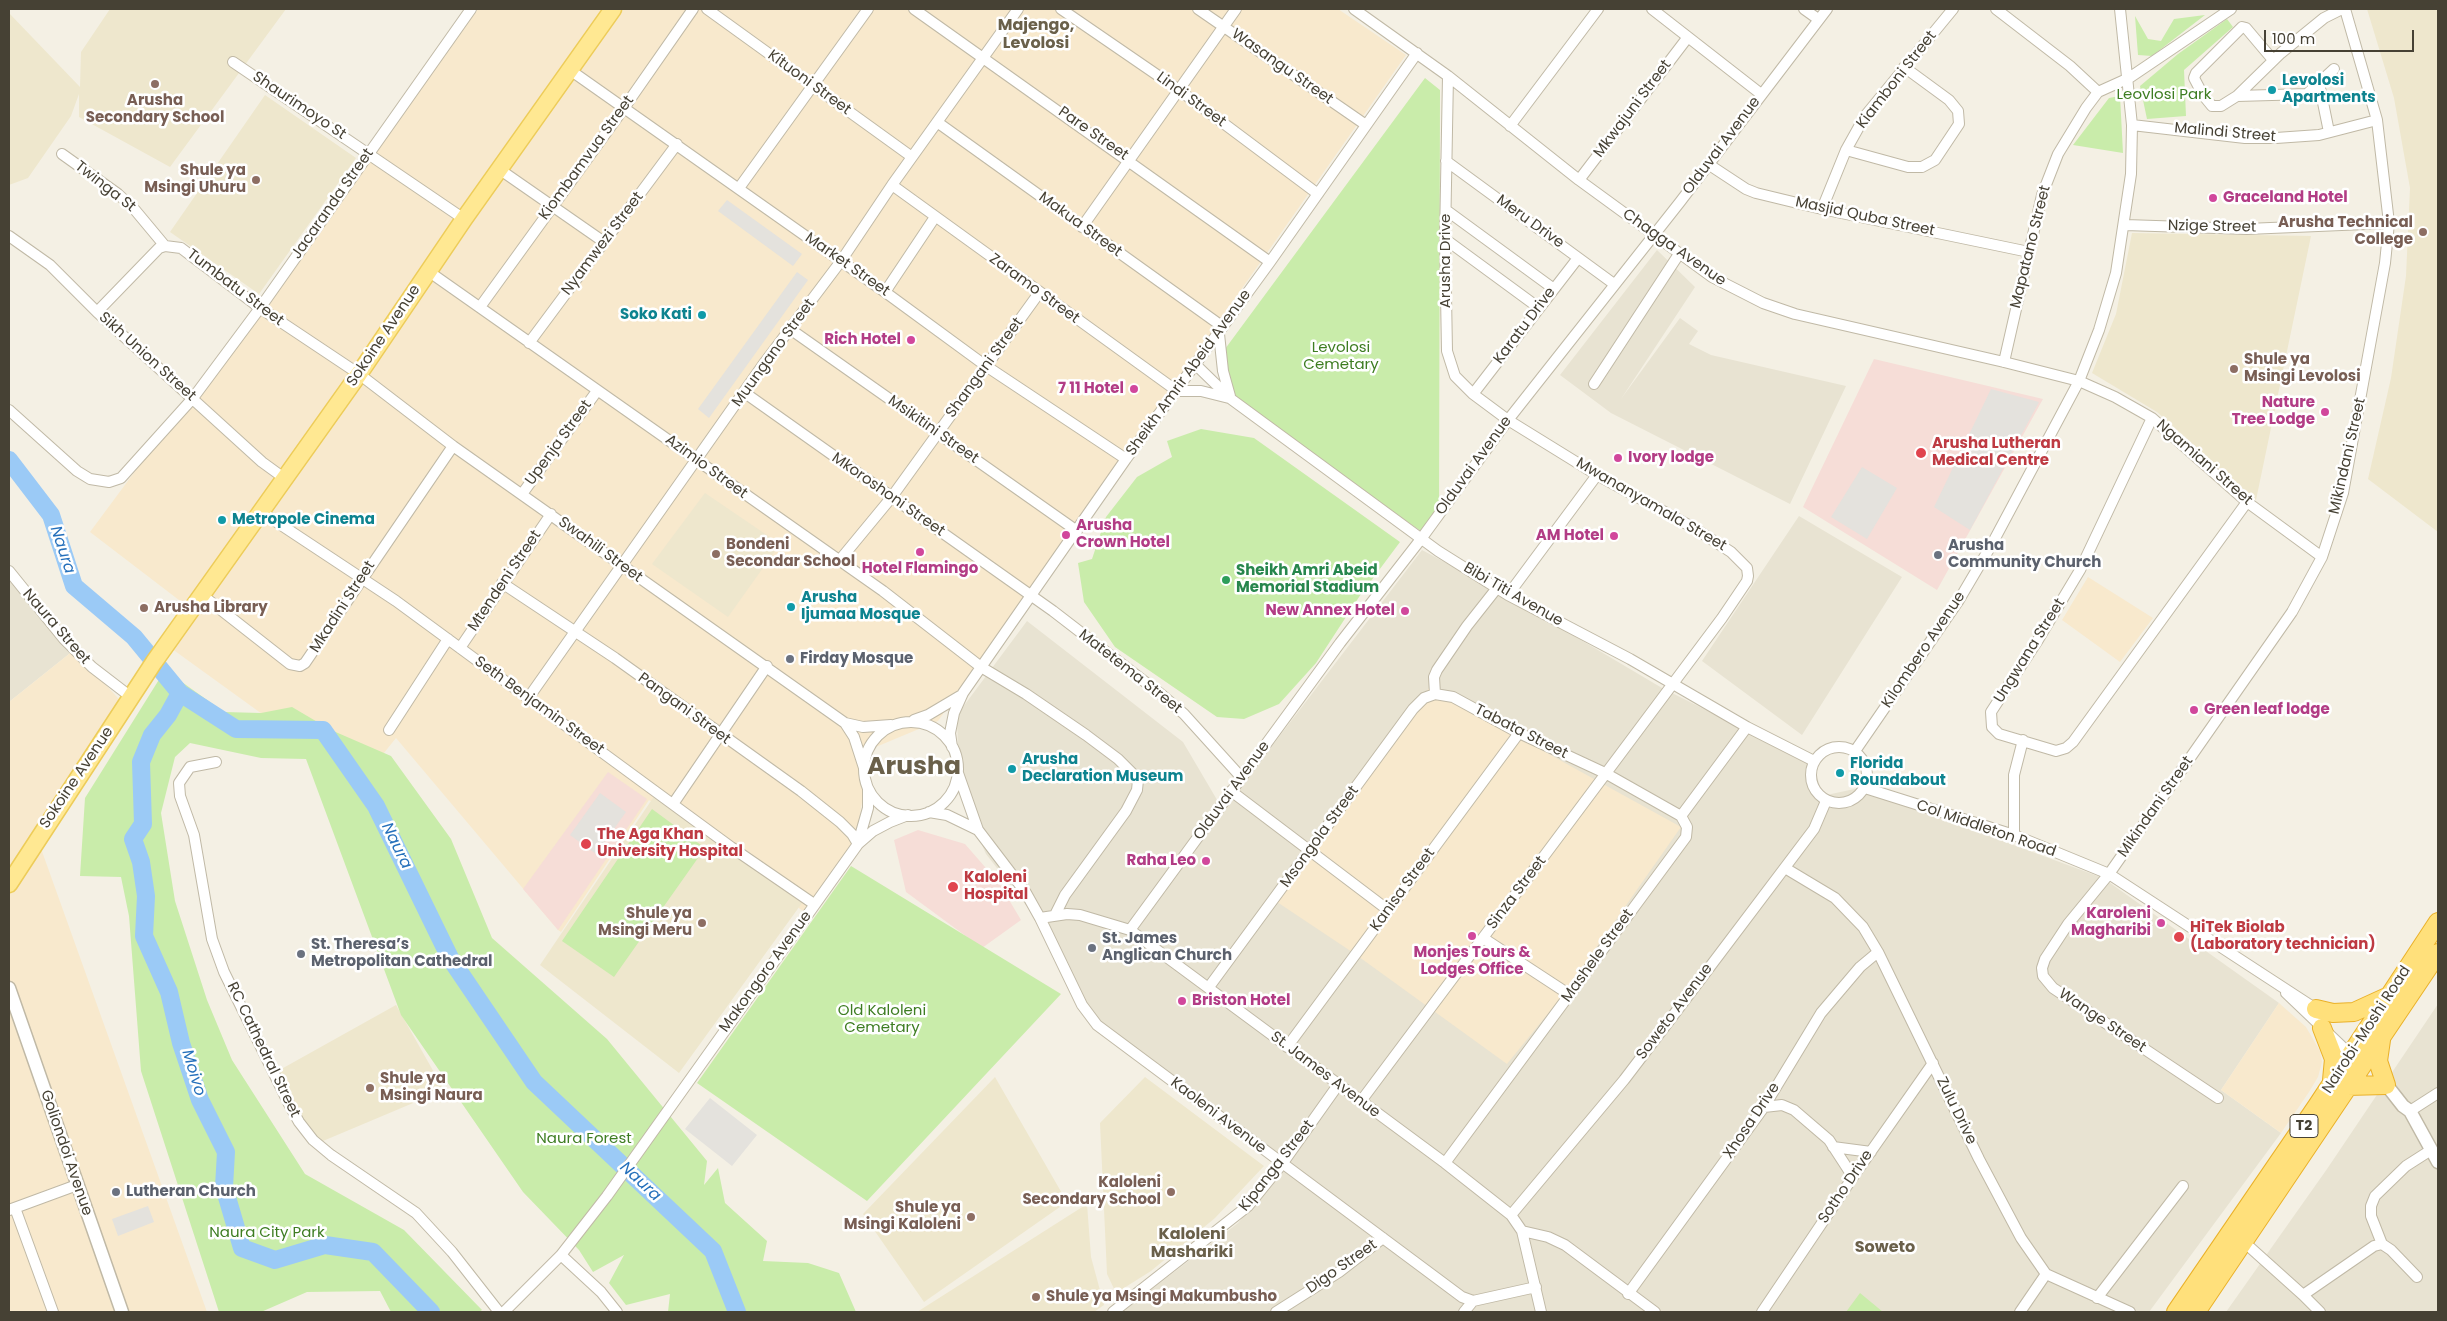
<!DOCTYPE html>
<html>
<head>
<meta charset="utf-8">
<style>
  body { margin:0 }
  #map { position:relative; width:2447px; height:1321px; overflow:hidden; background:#f4f0e4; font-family:Poppins,sans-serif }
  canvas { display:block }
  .frame { position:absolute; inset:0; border:10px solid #464134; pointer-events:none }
  .scale { position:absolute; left:2264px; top:30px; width:150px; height:22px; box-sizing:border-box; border:2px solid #464134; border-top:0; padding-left:6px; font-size:15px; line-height:18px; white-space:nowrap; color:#464134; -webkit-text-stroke:4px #fff; paint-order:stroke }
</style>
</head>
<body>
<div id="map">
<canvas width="2447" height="1321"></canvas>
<div class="frame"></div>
<div class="scale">100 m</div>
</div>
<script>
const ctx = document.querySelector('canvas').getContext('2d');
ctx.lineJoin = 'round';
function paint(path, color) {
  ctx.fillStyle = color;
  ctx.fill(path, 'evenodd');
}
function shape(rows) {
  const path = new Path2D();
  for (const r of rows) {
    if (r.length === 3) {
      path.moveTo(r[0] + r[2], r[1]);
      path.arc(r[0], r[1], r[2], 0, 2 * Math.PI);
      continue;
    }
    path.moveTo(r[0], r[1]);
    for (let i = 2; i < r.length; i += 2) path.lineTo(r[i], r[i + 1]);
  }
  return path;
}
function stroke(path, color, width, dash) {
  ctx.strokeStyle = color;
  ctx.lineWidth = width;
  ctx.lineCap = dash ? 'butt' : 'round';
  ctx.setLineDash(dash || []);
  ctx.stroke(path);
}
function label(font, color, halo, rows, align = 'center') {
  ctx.font = font + ' Poppins,sans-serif';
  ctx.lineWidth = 5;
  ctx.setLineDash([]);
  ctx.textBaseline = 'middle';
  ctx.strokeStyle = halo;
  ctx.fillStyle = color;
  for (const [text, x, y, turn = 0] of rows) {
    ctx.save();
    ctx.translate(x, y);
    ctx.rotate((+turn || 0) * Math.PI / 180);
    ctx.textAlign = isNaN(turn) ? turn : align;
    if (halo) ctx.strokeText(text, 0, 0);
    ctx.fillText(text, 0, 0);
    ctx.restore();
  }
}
paint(shape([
  [1657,250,1695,287,1621,399,1680,318,1698,331,1689,344,1711,355,1846,386,1790,504,1611,413,1560,375],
  [1799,516,1902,577,1802,735,1702,661],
  [1422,550,1495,589,1662,688,1814,764,1822,796,1859,788,2103,878,2279,1003,2221,1090,2281,1133,2149,1312,1122,1312,1238,1223,1283,1169,1093,1026,1032,913,986,854,959,793,957,715,1027,621,1183,742,1223,810],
  [9,572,74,650,9,702],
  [2438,1004,2438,1312,2226,1312,2327,1169]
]), '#e8e3d2');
paint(shape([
  [478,9,1338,9,1406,55,938,721,871,749,855,844,803,911,649,800,561,932,558,930,396,738,359,784,168,646,192,610,90,532],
  [2088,577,2153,618,2120,662,2062,620],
  [74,650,127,708,39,843,207,1312,9,1312,9,702],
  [1429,688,1681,827,1563,995,1507,1064,1355,954,1274,900],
  [2279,1003,2306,1027,2320,1051,2322,1062,2318,1077,2309,1092,2281,1133,2221,1090]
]), '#f8e9cd');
paint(shape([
  [110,9,286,9,170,167,79,117,79,94,71,116,28,178,9,185,9,13,80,87,81,52],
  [2367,9,2438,9,2438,532,2368,479,2391,378,2406,276,2410,188,2394,98],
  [265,95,356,158,259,294,170,232],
  [2132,233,2311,236,2256,500,2157,412,2092,373,2116,314],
  [705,493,780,544,728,617,652,564],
  [655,795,802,903,679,1073,540,965],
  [396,1005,444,1090,323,1141,316,1140,312,1136,276,1072],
  [995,1077,1067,1202,924,1302,863,1214],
  [1145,1077,1264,1166,1215,1218,1151,1271,1116,1293,1107,1274,1100,1123],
  [1087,1204,1091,1257,1104,1305,1094,1312,917,1312]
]), '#eee7cd');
paint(shape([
  [1874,359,2043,399,1937,590,1803,507],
  [608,772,647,799,558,930,523,889],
  [918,830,965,844,999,883,1021,920,982,948,906,892,894,840]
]), '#f6ddd7');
paint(shape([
  [2205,15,2152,56,2138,55,2135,16,2148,39,2161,41,2174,19],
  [2227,19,2233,27,2184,70,2186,116,2147,119,2140,86,2178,54],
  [1425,78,1440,90,1439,521,1428,536,1232,400,1225,349],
  [2120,96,2123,153,2073,145,2109,98],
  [1201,429,1254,438,1400,542,1359,597,1316,663,1279,704,1244,719,1217,717,1115,647,1084,602,1078,563,1092,559,1106,517,1137,477,1172,457,1167,441],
  [165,670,224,712,261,713,292,707,331,730,391,756,451,839,492,938,607,1039,707,1161,704,1185,718,1168,725,1203,767,1241,763,1261,808,1263,839,1273,856,1312,668,1312,670,1294,626,1305,609,1283,624,1255,593,1272,579,1250,523,1192,401,1015,306,759,261,758,190,743,175,757,161,813,175,901,207,1000,232,1060,305,1174,404,1230,482,1310,479,1312,391,1312,380,1291,307,1292,261,1312,219,1312,141,1071,129,916,121,877,80,876,85,798],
  [652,809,705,848,614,977,562,941],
  [851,866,1061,994,867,1201,697,1083],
  [1860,1293,1883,1312,1846,1312]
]), '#c9ecaa');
paint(shape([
  [727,200,802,254,793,266,718,211],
  [797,272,808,280,709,418,698,409],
  [1991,389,2039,402,1970,530,1934,507],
  [1862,467,1897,488,1867,539,1831,517],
  [600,793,626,812,596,854,570,835],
  [710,1098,757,1135,732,1166,685,1129],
  [148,1206,154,1222,118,1236,112,1219]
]), '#e4e2dd');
stroke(shape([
  [9,460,51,515,74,586,134,637,180,693,236,729,323,730,376,806,450,958,534,1082,713,1251,737,1312],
  [180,693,168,715,152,735,141,762,143,824,133,839,141,862,146,896,144,936,169,992,181,1043,200,1100,226,1152,224,1187,242,1248,275,1260,325,1245,373,1252,431,1312]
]), '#9bcaf6', 18);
const minor = shape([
  [707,9,912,157],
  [914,9,1270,262],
  [1061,9,1179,90,1318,194],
  [1198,9,1366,125],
  [1354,9,1448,76,1579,180,1712,277,1763,303,1795,314,2004,362,2079,381,2115,397,2152,418,2247,502,2322,557],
  [1652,9,1761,94],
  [1804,9,1818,19],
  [1996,9,2070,66,2098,92],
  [2273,60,2246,28,2242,27,2196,73,2194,78,2203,95,2212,106,2221,106,2237,96,2281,53,2324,18,2342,9],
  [233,62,464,219],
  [570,70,885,292,986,366,1126,459],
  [2319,83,2329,132],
  [2237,96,2307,94,2334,69],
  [937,122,1223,327],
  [2132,125,2245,138,2276,138,2319,135,2377,120],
  [1510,126,1598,9],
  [1846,150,1908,167,1922,167,1935,160,1959,124,1958,111,1949,100,1904,67],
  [62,154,118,194,135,210,165,246],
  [1446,161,1614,284],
  [1708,164,1746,189,1756,193,1822,209,2029,252],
  [499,169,604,242],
  [1579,180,1688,37],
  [892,185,1177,391,1201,391,1229,398],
  [739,188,868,9],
  [1822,209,1846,150,1865,116,1953,9],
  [1446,210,1554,289],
  [2125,225,2247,229,2389,223],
  [1082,227,1236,9],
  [9,236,50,265,97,312,262,462,284,478],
  [1445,239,1539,308],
  [428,271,883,591,981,667,1026,694,1086,735,1118,759,1135,776,1138,780,1137,790,1126,811,1065,895,1055,915],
  [885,292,935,217],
  [480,307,624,108,693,9],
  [97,312,159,248,165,246,181,248,260,308,359,374,453,446,845,723,854,737,864,768],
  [790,329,1077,531],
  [1219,334,1223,371,1230,396],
  [529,343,677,144],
  [2004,362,2042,195,2058,154,2086,108,2098,92,2129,78,2231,9],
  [1196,365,1231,399,1438,551,1508,595,1630,659,1747,727,1814,761],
  [1594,384,1679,254],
  [745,393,1053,611,1162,695,1184,714,1241,777],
  [1473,394,1578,258],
  [9,410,77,471,90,479,109,482,121,478,193,398,260,308,471,9],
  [2152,418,2080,570,2038,640,1991,712,1992,727,1999,734,2056,751,2066,748,2073,742,2247,502],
  [522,494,597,391],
  [260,511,396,601,731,847,814,904],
  [839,561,891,498,1039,293],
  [9,571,64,639,92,667,131,697],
  [502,583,615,658,801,791,840,822,852,834,858,844],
  [202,595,290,664,300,666,305,663,453,446],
  [1508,595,1597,475],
  [460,648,551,514],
  [1435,694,1434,677,1437,670,1467,626,1497,588],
  [529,697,765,362,841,261,892,185,1018,9],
  [914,720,928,715,960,696],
  [911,769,47],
  [845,723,863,727,891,725],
  [389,730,448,639],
  [1839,775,28],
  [952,747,950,733,954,713,963,693,1126,459,1270,262,1417,53],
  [1855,751,1959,600,1992,544,2079,381,2099,330,2116,273,2131,174,2132,125,2120,9],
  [216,762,190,767,179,783,180,796,194,835,212,939,224,972,289,1104,299,1122,313,1140,331,1155,416,1213,452,1252,499,1312],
  [958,773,978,830,1026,893,1040,918,1082,1005,1097,1025,1462,1297,1473,1301,1536,1287],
  [1865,788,2014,835,2109,874,2316,1009],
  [1231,791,1388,910],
  [673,804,767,666],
  [929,812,947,815,978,830],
  [1681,816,1747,727],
  [2014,835,2014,775,2023,740],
  [858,843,868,808,868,789],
  [1785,868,1835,898,1863,927,1878,952,1979,1159,2021,1238,2046,1274,2130,1312],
  [1040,918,1067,914,1080,915,1130,930,1445,1163,1511,1215,1522,1231,1541,1312],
  [1130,930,1340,643,1421,539,1508,420,1680,202,1827,9],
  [1483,938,1570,995],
  [1209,987,1413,709,1424,698,1435,694,1453,697,1519,733,1605,773,1681,816,1687,827,1686,837,1445,1163],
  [2286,993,2351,1055],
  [1287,1047,1519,733],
  [2218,1098,2053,988,2043,976,2042,968,2045,959,2068,924,2109,874,2292,612,2322,557,2343,493,2385,263,2389,223,2377,120,2345,9],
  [1361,1101,1722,618,1747,581,1748,576,1747,568,1731,552,1694,528,1597,475,1508,420,1473,394,1455,376,1447,351,1445,239,1448,76],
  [1764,1107,1782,1105,1794,1110,1829,1140,1853,1177],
  [2410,1111,2438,1093],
  [1833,1147,1871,1152],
  [15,1208,53,1312],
  [9,1210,77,1185],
  [1511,1215,1624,1080,1672,1017,1814,829,1826,801],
  [1522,1231,1548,1237,1565,1245,1655,1312],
  [2244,1242,2303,1295,2320,1312],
  [2382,1244,2371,1216,2371,1206,2375,1196,2406,1166,2431,1150],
  [561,1255,601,1292,617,1312],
  [1628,1294,1764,1107,1821,1013,1860,967,1878,952],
  [2303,1295,2374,1246,2382,1244,2391,1250,2417,1277],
  [2097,1298,2183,1186],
  [504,1312,561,1255,607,1196,858,844,873,831,890,822,908,815],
  [1113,1312,1248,1206,1282,1164,1338,1085],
  [1276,1312,1339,1272,1383,1238],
  [1464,1312,1473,1301],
  [1762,1312,1853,1177,1933,1063],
  [2020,1312,2046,1274]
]);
const tertiary = shape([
  [9,988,122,1312],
  [2381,1078,2403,1106,2410,1111,2438,1162]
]);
const primary = shape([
  [9,884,154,662,359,374,464,219,613,9]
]);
const trunk = shape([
  [2316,1009,2333,1013,2354,1012,2389,996],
  [2322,1028,2334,1059,2332,1080],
  [2347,1086,2386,1085,2378,1061,2381,1040],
  [2176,1312,2317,1106,2438,922],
  [2196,1312,2438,953]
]);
stroke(minor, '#c0b9a6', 12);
stroke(tertiary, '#c0b9a6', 15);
stroke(primary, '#edcc59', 19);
stroke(trunk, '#eab129', 20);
stroke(minor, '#fff', 10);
stroke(tertiary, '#fff', 12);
stroke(primary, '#ffe892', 16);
stroke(trunk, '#ffe07b', 18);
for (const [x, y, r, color] of [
  [155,84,5,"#8d6e63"],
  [2272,90,5,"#0f9aa8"],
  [256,180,5,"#8d6e63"],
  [2213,198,5,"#d1479c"],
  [2423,232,5,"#8d6e63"],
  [702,315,5,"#0f9aa8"],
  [911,340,5,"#d1479c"],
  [2234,369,5,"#8d6e63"],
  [1134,389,5,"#d1479c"],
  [2325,412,5,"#d1479c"],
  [1921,453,6,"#e0444e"],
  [1618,458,5,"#d1479c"],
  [222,520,5,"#0f9aa8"],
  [1066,535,5,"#d1479c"],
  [1614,536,5,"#d1479c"],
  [920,552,5,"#d1479c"],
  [716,554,5,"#8d6e63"],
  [1938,555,5,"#6b7280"],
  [1226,580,5,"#2e9e5b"],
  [791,607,5,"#0f9aa8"],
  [144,608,5,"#8d6e63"],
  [1405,611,5,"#d1479c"],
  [790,659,5,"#6b7280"],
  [2194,710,5,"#d1479c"],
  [1012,769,5,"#0f9aa8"],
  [1840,773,5,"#0f9aa8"],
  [586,844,6,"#e0444e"],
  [1206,861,5,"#d1479c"],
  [953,887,6,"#e0444e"],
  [702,923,5,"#8d6e63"],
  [2161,923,5,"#d1479c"],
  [1472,936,5,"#d1479c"],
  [2179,937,6,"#e0444e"],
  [1092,948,5,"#6b7280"],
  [301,954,5,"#6b7280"],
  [1182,1001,5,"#d1479c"],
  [370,1088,5,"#8d6e63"],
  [116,1192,5,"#6b7280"],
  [1171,1192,5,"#8d6e63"],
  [971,1217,5,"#8d6e63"],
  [1036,1297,5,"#8d6e63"]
]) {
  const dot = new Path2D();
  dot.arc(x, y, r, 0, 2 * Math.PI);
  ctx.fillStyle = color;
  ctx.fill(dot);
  stroke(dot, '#fff', 2);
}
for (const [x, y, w] of [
  [2304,1126,28]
]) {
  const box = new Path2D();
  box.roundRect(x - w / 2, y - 11.5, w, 23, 4);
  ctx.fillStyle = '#fff';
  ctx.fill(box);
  stroke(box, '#464134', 1);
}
label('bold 14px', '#464134', null, [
  ["T2",2304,1126]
]);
label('15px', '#464134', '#fff', [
  ["Wasangu Street",1282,67,35],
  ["Kiamboni Street",1897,80,-52],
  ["Kituoni Street",809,83,36],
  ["Lindi Street",1191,100,36],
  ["Shaurimoyo St",299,106,34],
  ["Mkwajuni Street",1633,109,-53],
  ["Malindi Street",2225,133,5],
  ["Pare Street",1093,134,35],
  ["Olduvai Avenue",1722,146,-53],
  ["Kiombamvua Street",587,158,-54],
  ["Twinga St",105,187,38],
  ["Jacaranda Street",333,204,-55],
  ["Masjid Quba Street",1865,217,12],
  ["Meru Drive",1530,222,36],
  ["Makua Street",1080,225,36],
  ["Nzige Street",2212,227,1],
  ["Nyamwezi Street",603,244,-53],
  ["Mapatano Street",2031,247,-76],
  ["Chagga Avenue",1674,248,35],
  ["Arusha Drive",1446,261,-90],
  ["Market Street",847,265,35],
  ["Tumbatu Street",235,288,37],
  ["Zaramo Street",1034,289,36],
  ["Karatu Drive",1525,326,-53],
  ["Sokoine Avenue",384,336,-56],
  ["Muungano Street",774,353,-54],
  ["Sikh Union Street",147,357,42],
  ["Shangani Street",985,368,-54],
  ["Sheikh Amrir Abeid Avenue",1189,373,-54],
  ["Msikitini Street",933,430,35],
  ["Upenja Street",559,443,-54],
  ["Mikindani Street",2348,456,-77],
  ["Ngamiani Street",2204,463,41],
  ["Olduvai Avenue",1474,466,-54],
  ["Azimio Street",706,467,36],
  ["Mkoroshoni Street",888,495,35],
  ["Mwananyamala Street",1651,505,30],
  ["Swahili Street",600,550,36],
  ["Mtendeni Street",505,581,-56],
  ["Bibi Titi Avenue",1513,595,30],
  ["Mkadini Street",343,607,-57],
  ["Naura Street",56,627,49],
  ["Kilombero Avenue",1924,650,-56],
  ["Ungwana Street",2030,651,-58],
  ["Matetema Street",1130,672,38],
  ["Seth Benjamin Street",539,706,36],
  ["Pangani Street",684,709,36],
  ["Tabata Street",1521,732,27],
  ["Sokoine Avenue",77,778,-56],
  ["Olduvai Avenue",1232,791,-54],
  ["Mikindani Street",2156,807,-55],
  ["Col Middleton Road",1986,829,19],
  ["Msongola Street",1320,837,-54],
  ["Kanisa Street",1403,890,-54],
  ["Sinza Street",1517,893,-53],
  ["Mashele Street",1598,956,-54],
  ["Makongoro Avenue",766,972,-54],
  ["Soweto Avenue",1675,1012,-53],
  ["Wange Street",2102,1021,34],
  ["Nairobi-Moshi Road",2367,1030,-57],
  ["RC Cathedral Street",263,1050,64],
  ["St. James Avenue",1325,1075,37],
  ["Zulu Drive",1956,1111,64],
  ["Kaoleni Avenue",1218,1116,37],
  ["Xhosa Drive",1752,1121,-56],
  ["Goliondoi Avenue",66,1153,71],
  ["Kipanga Street",1277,1166,-52],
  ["Sotho Drive",1846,1187,-56],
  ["Digo Street",1342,1267,-35]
]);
label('bold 15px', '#0d838f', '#fff', [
  ["Levolosi",2282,81],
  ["Apartments",2282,98],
  ["Soko Kati",692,315,"right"],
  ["Metropole Cinema",232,520],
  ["Arusha",801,598],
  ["Ijumaa Mosque",801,615],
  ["Arusha",1022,760],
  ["Declaration Museum",1022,777],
  ["Florida",1850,764],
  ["Roundabout",1850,781]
], 'left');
label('15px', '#3e7d22', '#fff', [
  ["Leovlosi Park",2164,95],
  ["Levolosi",1341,348],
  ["Cemetary",1341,365],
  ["Old Kaloleni",882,1011],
  ["Cemetary",882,1028],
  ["Naura Forest",584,1139],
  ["Naura City Park",267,1233]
]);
label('bold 15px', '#785e54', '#fff', [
  ["Arusha",155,101,"center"],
  ["Secondary School",155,118,"center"],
  ["Shule ya",246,171],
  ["Msingi Uhuru",246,188],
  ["Arusha Technical",2413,223],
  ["College",2413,240],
  ["Shule ya",2244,360,"left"],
  ["Msingi Levolosi",2244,377,"left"],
  ["Bondeni",726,545,"left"],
  ["Secondar School",726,562,"left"],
  ["Arusha Library",154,608,"left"],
  ["Shule ya",692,914],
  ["Msingi Meru",692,931],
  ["Shule ya",380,1079,"left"],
  ["Msingi Naura",380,1096,"left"],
  ["Kaloleni",1161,1183],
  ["Secondary School",1161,1200],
  ["Shule ya",961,1208],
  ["Msingi Kaloleni",961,1225],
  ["Shule ya Msingi Makumbusho",1046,1297,"left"]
], 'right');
label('bold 15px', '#b23c85', '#fff', [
  ["Graceland Hotel",2223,198,"left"],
  ["Rich Hotel",901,340],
  ["7 11 Hotel",1124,389],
  ["Nature",2315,403],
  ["Tree Lodge",2315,420],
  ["Ivory lodge",1628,458,"left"],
  ["Arusha",1076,526,"left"],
  ["Crown Hotel",1076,543,"left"],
  ["AM Hotel",1604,536],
  ["Hotel Flamingo",920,569,"center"],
  ["New Annex Hotel",1395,611],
  ["Green leaf lodge",2204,710,"left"],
  ["Raha Leo",1196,861],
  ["Karoleni",2151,914],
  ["Magharibi",2151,931],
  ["Monjes Tours &",1472,953,"center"],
  ["Lodges Office",1472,970,"center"],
  ["Briston Hotel",1192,1001,"left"]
], 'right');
label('bold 15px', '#be3a42', '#fff', [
  ["Arusha Lutheran",1932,444],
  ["Medical Centre",1932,461],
  ["The Aga Khan",597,835],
  ["University Hospital",597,852],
  ["Kaloleni",964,878],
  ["Hospital",964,895],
  ["HiTek Biolab",2190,928],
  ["(Laboratory technician)",2190,945]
], 'left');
label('bold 15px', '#5b616d', '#fff', [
  ["Arusha",1948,546],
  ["Community Church",1948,563],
  ["Firday Mosque",800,659],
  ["St. James",1102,939],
  ["Anglican Church",1102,956],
  ["St. Theresa’s",311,945],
  ["Metropolitan Cathedral",311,962],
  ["Lutheran Church",126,1192]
], 'left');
label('bold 15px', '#27864d', '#fff', [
  ["Sheikh Amri Abeid",1236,571],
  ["Memorial Stadium",1236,588]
], 'left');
label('bold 16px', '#6a604a', '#fff', [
  ["Majengo,",1036,26],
  ["Levolosi",1036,44],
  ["Kaloleni",1192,1235],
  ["Mashariki",1192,1253],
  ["Soweto",1885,1248]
]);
label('italic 16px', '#2570bb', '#fff', [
  ["Naura",62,550,72],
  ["Naura",396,846,64],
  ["Moivo",193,1073,73],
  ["Naura",640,1182,43]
]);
label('bold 25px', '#6a604a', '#fff', [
  ["Arusha",914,768]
]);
</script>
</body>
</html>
